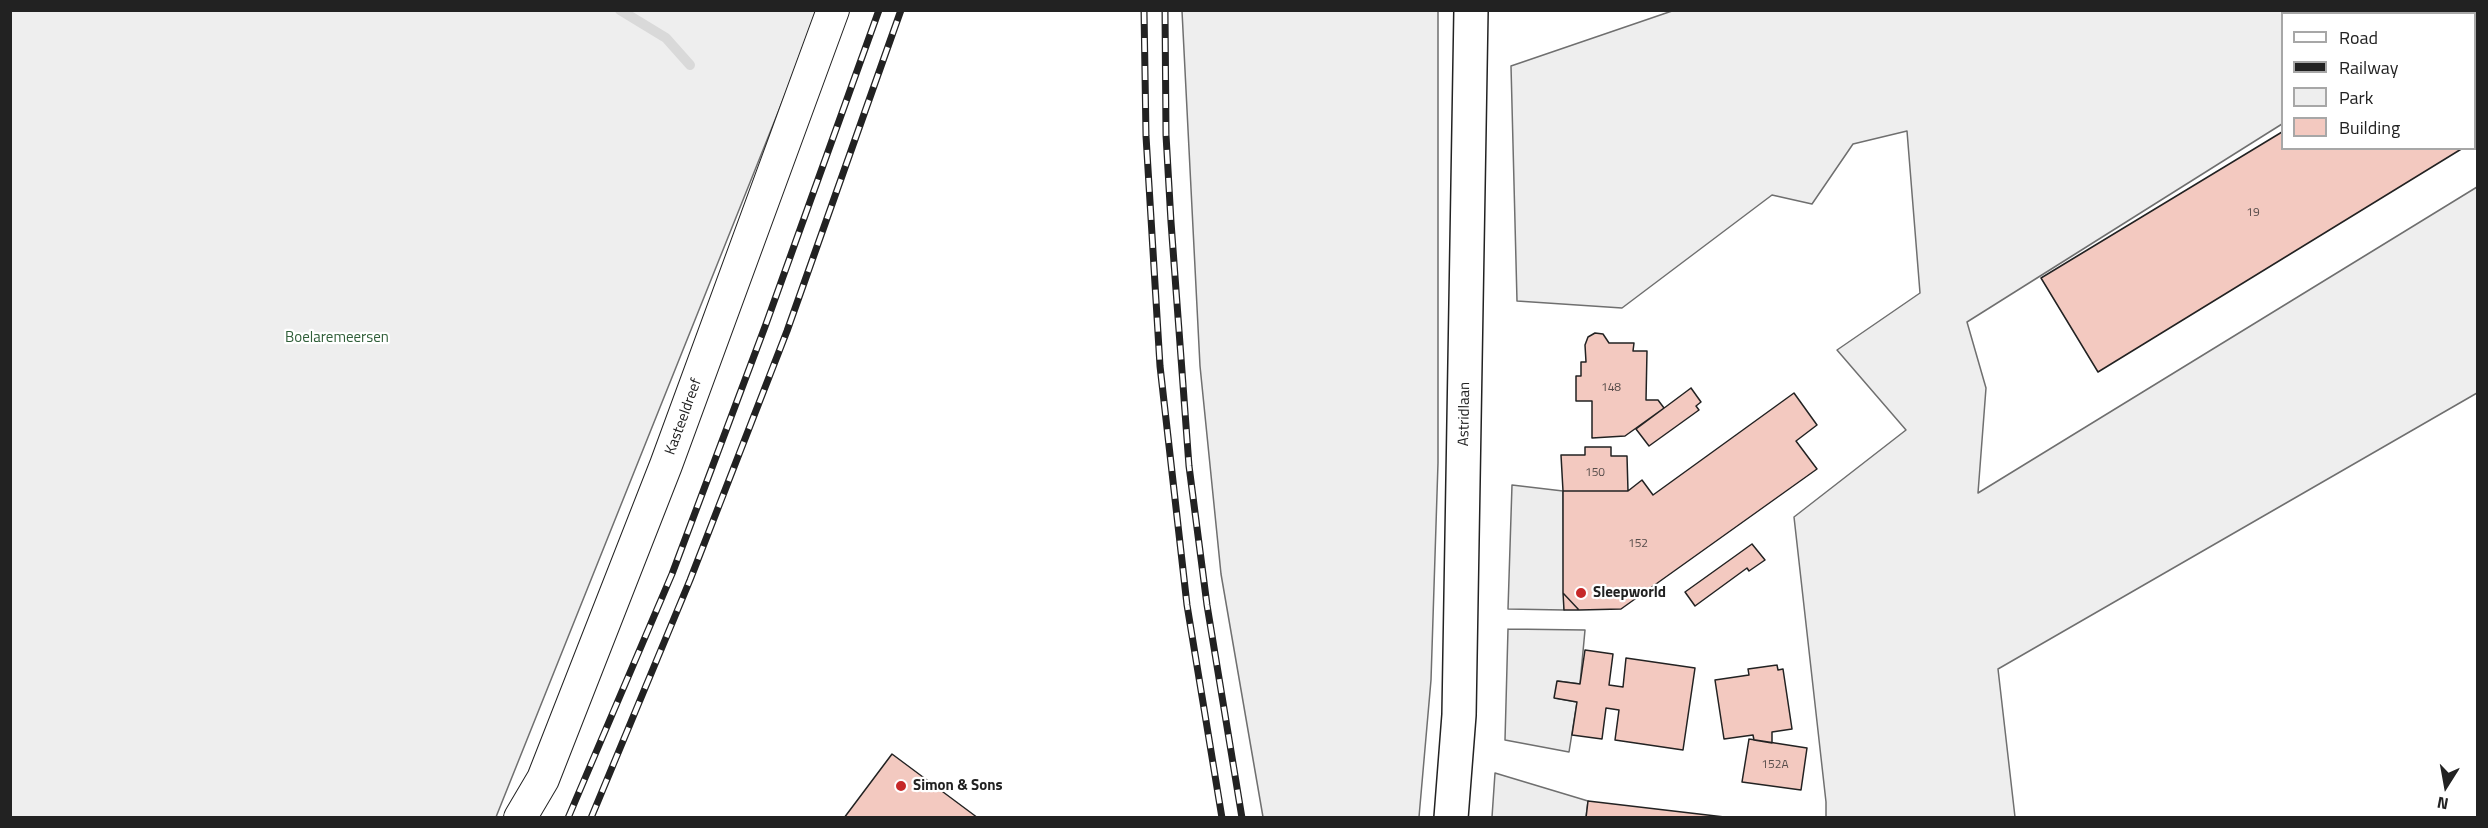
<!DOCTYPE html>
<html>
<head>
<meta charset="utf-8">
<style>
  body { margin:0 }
  #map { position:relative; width:2488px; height:828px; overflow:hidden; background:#fff; font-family:"Titillium Web",sans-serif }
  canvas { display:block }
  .frame { position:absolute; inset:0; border:12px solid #222; pointer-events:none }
  .legend { position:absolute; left:2281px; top:12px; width:195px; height:138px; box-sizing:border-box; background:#fff; border:2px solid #a7a7a7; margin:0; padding:8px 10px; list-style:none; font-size:18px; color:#222 }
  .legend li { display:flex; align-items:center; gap:12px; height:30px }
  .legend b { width:30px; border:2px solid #a7a7a7 }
  .north { position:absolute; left:2416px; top:756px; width:60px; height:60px; -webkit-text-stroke:4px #fff; paint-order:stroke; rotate:191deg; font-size:16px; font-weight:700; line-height:24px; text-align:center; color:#222 }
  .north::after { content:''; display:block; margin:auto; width:21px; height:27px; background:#222; clip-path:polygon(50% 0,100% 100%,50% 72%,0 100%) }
</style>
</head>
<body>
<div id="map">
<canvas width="2488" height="828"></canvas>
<div class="frame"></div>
<ul class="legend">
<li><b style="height:8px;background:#fff"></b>Road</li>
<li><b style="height:8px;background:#222"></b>Railway</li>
<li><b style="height:16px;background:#eee"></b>Park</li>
<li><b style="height:16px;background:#f3c9c0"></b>Building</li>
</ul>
<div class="north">N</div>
</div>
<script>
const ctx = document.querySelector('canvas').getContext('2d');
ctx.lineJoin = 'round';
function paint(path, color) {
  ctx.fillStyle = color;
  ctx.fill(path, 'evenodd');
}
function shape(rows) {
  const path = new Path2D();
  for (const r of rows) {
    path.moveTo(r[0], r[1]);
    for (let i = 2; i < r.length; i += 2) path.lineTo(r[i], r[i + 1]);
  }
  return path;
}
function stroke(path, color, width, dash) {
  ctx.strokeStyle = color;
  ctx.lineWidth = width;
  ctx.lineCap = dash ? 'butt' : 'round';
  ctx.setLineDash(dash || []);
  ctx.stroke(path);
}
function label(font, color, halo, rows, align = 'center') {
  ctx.font = font + ' "Titillium Web",sans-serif';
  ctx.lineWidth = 4.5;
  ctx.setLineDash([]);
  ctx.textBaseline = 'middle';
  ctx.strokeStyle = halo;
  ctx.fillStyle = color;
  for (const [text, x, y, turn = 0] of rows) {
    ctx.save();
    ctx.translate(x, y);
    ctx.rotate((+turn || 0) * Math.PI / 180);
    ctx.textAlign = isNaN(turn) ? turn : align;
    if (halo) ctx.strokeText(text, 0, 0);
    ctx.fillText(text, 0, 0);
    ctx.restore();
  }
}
const green = shape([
  [10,11,816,11,787,90,496,817,11,817,10,11],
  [1182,11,1438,11,1438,463,1431,680,1419,817,1263,817,1221,574,1200,366,1182,11],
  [1672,11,2465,11,2460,14,2282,14,2282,124,1967,322,1986,388,1978,493,2477,187,2477,393,1998,669,2015,817,1826,817,1826,802,1794,517,1906,430,1837,350,1920,293,1907,131,1853,144,1812,204,1772,195,1622,308,1517,301,1511,66,1672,11]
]);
paint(green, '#eee');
stroke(green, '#6f6f6f', 1.5);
const parking = shape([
  [1512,485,1563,491,1564,610,1508,609,1512,485],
  [1508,629,1585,630,1580,684,1558,681,1555,698,1577,702,1569,752,1505,740,1508,629],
  [1495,773,1588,801,1586,817,1492,817,1495,773]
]);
paint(parking, '#ededed');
stroke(parking, '#6f6f6f', 1.5);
stroke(shape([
  [620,10,666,38,690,65]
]), '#d9d9d9', 10);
const building = shape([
  [2474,117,2478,122,2478,139,2474,141,2474,117],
  [2282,132,2282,148,2463,148,2098,372,2041,278,2282,132],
  [1595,333,1603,334,1609,343,1634,343,1633,351,1647,351,1646,400,1658,400,1664,408,1625,436,1592,438,1592,401,1576,401,1576,376,1581,376,1581,362,1586,362,1585,345,1588,337,1595,333],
  [1691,388,1701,402,1696,406,1699,410,1649,446,1636,429,1691,388],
  [1794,393,1817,425,1796,441,1817,469,1621,609,1579,610,1563,593,1563,491,1628,491,1642,480,1653,495,1794,393],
  [1585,447,1611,447,1611,456,1627,456,1628,491,1563,491,1561,455,1585,455,1585,447],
  [1752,544,1765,560,1749,571,1747,568,1695,606,1685,592,1752,544],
  [1563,593,1579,610,1564,610,1563,593],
  [1585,650,1613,654,1609,685,1623,687,1626,658,1695,668,1683,750,1615,740,1619,710,1606,708,1602,739,1572,735,1577,702,1554,698,1557,681,1580,684,1585,650],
  [1777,665,1778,670,1783,669,1792,729,1772,732,1772,743,1754,740,1753,735,1724,739,1715,680,1749,675,1748,669,1777,665],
  [1749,739,1807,748,1801,790,1742,782,1749,739],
  [892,754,978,818,844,818,892,754],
  [1588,801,1733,818,1586,818,1588,801]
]);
paint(building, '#f3c9c0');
stroke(building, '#222', 1.5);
const street = shape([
  [520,818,543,779,666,465,833,10]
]);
const primary = shape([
  [1451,818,1459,715,1471,10]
]);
stroke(street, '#222', 34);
stroke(primary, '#222', 36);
stroke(street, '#fff', 32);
stroke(primary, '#fff', 33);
const rail = shape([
  [1144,10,1146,136,1160,366,1187,605,1222,818],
  [1165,10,1166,135,1171,222,1189,466,1207,605,1242,818],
  [568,818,672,574,766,324,879,10],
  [591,818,690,580,787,331,901,10]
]);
stroke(rail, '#222', 7);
stroke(rail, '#fff', 4.5, [14]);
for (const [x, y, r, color] of [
  [1581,593,6,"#c62828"],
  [901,786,6,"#c62828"]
]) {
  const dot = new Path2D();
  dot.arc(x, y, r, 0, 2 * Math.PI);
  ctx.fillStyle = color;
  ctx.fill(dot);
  stroke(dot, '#fff', 2);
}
label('12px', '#564c4a', null, [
  ["19",2253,213],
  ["148",1611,388],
  ["150",1595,473],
  ["152",1638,544],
  ["152A",1775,765]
]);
label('15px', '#2f5e38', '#fff', [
  ["Boelaremeersen",337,338]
]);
label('15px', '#222', '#fff', [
  ["Astridlaan",1465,414,-89],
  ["Kasteeldreef",684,417,-70]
]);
label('bold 15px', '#222', '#fff', [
  ["Sleepworld",1593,593],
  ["Simon & Sons",913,786]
], 'left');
</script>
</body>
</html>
